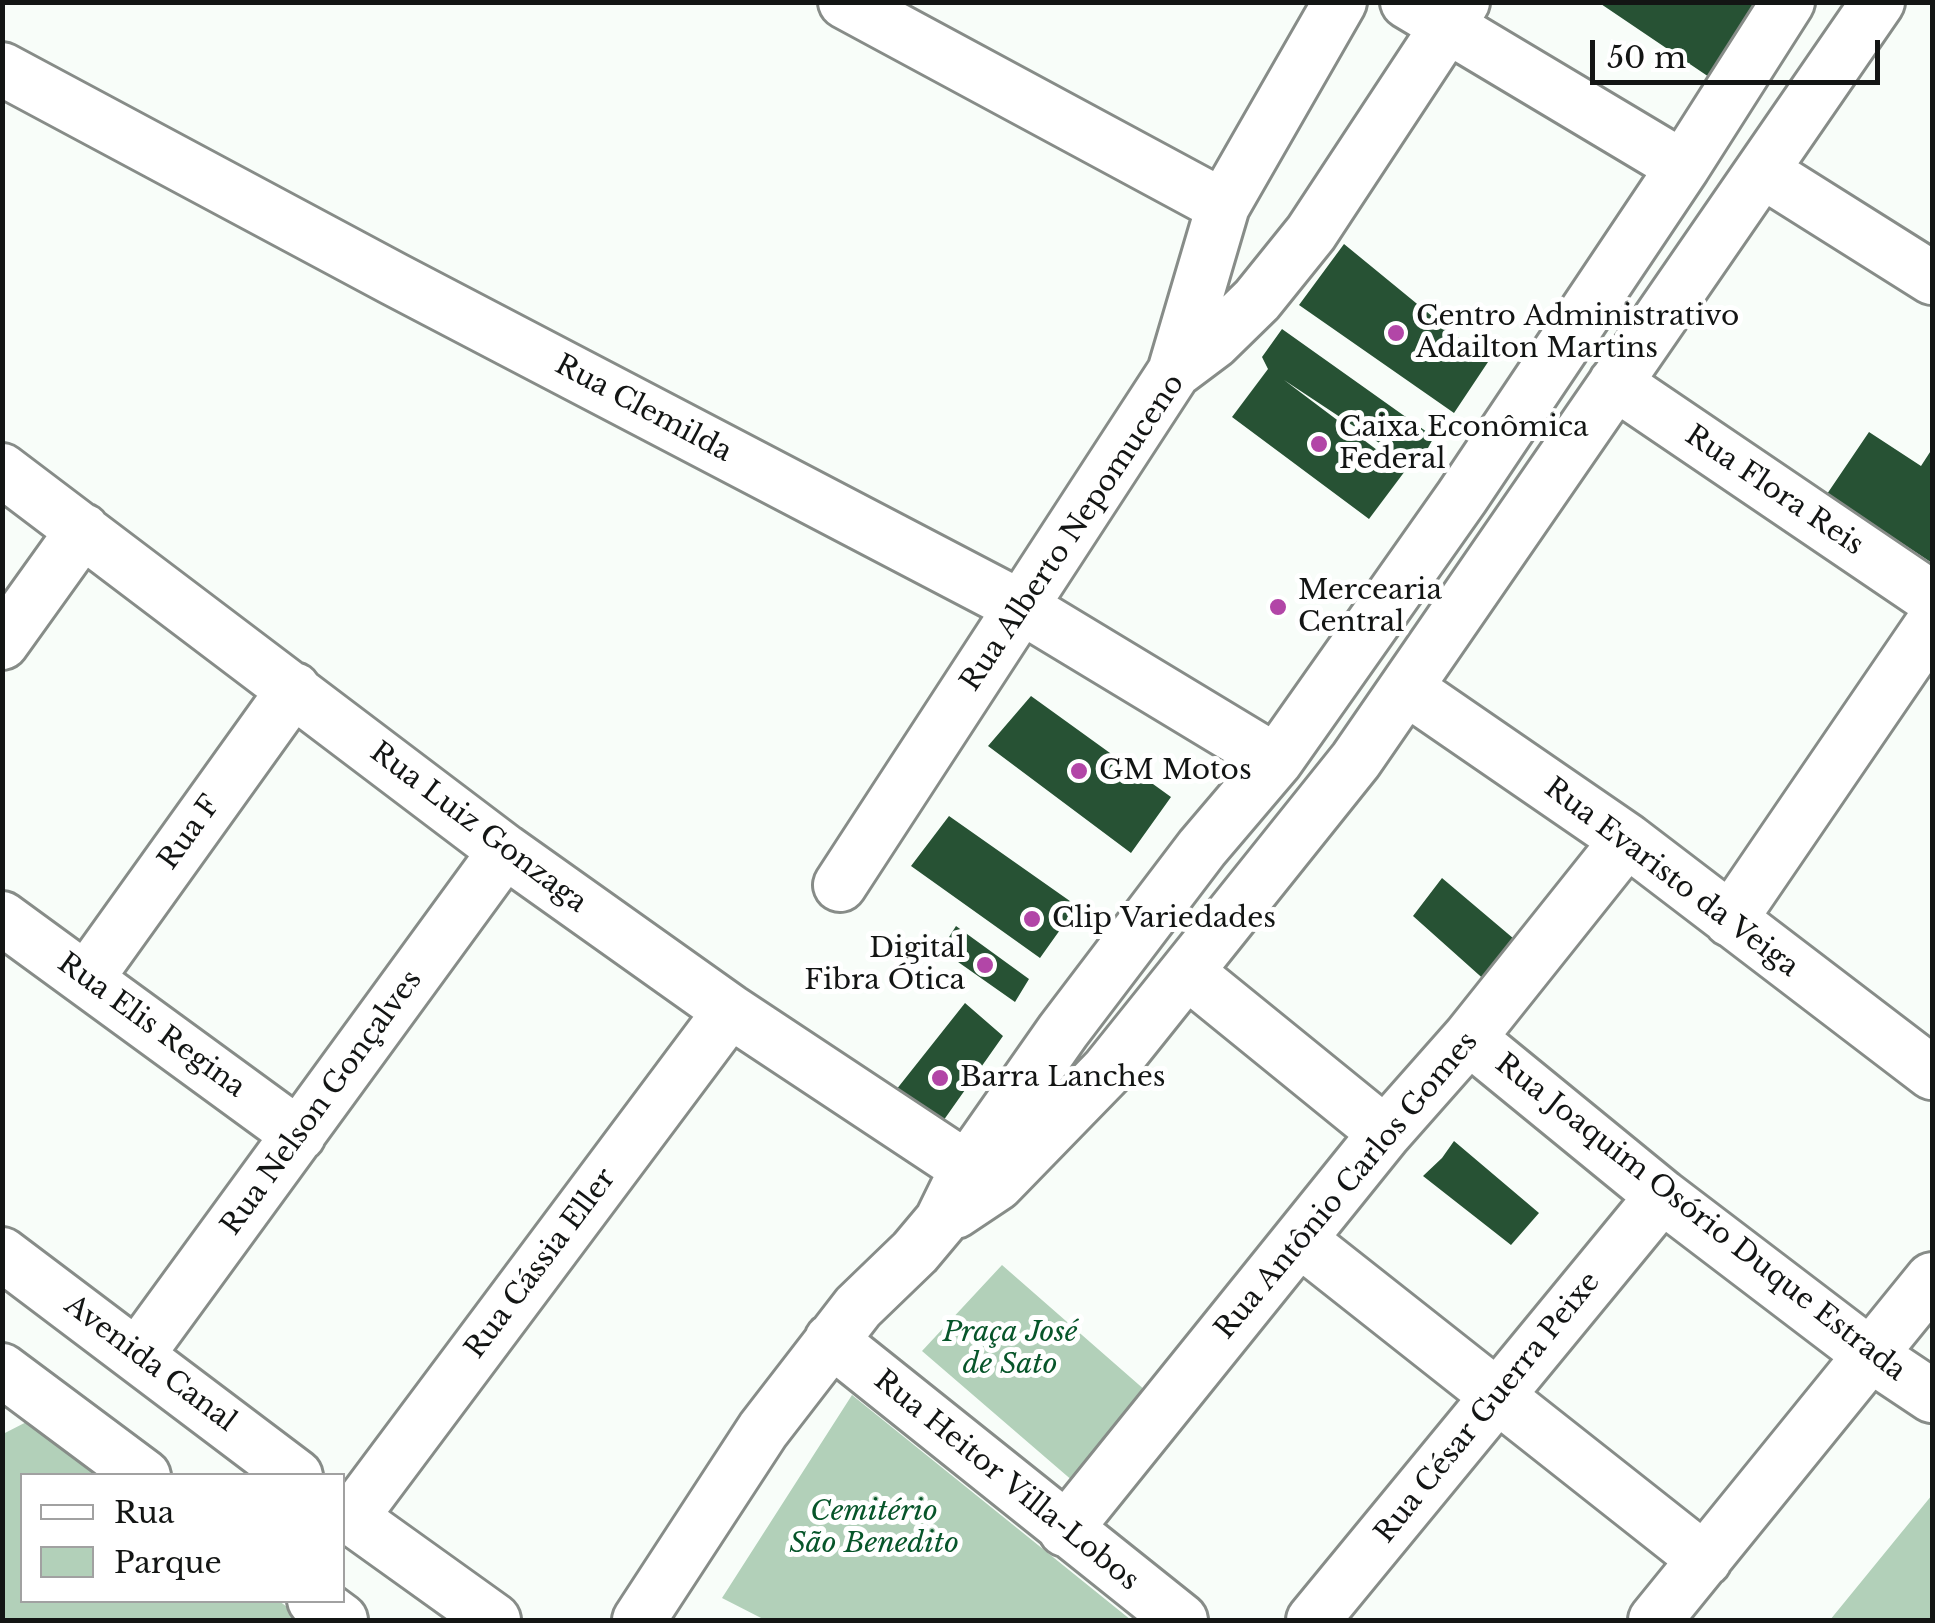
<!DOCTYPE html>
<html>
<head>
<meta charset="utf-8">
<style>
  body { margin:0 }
  #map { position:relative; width:1935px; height:1623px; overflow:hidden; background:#f8fdf9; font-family:"Libre Baskerville",serif }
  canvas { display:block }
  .frame { position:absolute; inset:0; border:5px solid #131514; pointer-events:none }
  .legend { position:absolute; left:20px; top:1473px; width:325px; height:130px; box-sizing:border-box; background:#fff; border:2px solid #a1a1a1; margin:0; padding:12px 18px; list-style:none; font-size:30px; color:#131514 }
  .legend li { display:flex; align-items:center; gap:20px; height:50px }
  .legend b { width:50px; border:2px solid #a1a1a1 }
  .scale { position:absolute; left:1590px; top:40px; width:290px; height:45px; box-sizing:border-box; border:5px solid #131514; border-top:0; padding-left:12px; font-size:30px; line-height:35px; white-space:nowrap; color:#131514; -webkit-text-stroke:8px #fff; paint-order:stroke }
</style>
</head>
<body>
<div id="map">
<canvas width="1935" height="1623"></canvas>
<div class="frame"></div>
<ul class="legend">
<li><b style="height:12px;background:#fff"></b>Rua</li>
<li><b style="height:28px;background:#b2d0b9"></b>Parque</li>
</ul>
<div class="scale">50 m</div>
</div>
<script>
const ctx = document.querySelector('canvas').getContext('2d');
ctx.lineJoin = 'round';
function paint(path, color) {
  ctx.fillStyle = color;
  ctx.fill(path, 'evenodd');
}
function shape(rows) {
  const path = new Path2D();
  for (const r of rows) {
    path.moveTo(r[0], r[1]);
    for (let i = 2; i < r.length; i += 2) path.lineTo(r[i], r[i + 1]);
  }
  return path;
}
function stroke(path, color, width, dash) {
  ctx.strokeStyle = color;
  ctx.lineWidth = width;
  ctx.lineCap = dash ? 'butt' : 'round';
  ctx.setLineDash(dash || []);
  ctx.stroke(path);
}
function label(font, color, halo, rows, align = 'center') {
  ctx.font = font + ' "Libre Baskerville",serif';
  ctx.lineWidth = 10;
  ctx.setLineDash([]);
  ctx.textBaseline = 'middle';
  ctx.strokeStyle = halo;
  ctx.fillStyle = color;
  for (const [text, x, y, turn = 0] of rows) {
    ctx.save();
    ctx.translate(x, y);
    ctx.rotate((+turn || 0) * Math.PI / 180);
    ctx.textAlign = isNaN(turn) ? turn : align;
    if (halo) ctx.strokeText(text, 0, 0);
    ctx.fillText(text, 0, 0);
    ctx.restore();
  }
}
paint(shape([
  [1002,1265,1146,1391,1074,1482,922,1351],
  [852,1395,1131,1620,765,1620,722,1598],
  [40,1415,118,1475,22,1476,22,1600,279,1601,305,1620,3,1620,3,1434],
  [1932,1495,1932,1620,1830,1620]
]), '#b2d0b9');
paint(shape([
  [1598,2,1762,2,1712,79],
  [1344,244,1488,362,1454,413,1299,305],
  [1282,329,1434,437,1417,468,1284,380,1405,471,1369,519,1232,417,1268,369,1262,357],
  [1869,432,1921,466,1932,449,1932,563,1827,494],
  [1031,696,1171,797,1131,853,988,746],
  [949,816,1077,906,1040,958,911,866],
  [1442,878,1520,944,1488,983,1413,916],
  [956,926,1029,979,1015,1002,941,950],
  [965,1003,1003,1036,941,1124,896,1090],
  [1454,1141,1539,1213,1511,1245,1423,1176,1442,1158]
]), '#275234');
const minor = shape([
  [845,2,1223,206],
  [1407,2,1683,167],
  [2,69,394,279,1023,608,1276,761],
  [1762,171,1932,278],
  [1174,372,1223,206,1340,2],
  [1615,383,1932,598],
  [2,470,505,851,730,1011,967,1168],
  [2,643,83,530],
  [1406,688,1627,840,1932,1073],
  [840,885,1174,372,1214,342,1257,300,1311,233,1463,2],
  [2,918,299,1135],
  [1730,920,1932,624],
  [1187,972,1385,1133],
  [87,978,294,689],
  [1469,1038,1662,1196,1872,1356,1932,1396],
  [955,1212,997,1184,1107,1071,1356,760,1878,2],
  [1300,1240,1705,1560],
  [2,1254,296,1476],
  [831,1340,1181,1620],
  [138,1354,505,851],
  [2,1370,144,1476],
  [342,1511,494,1620],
  [351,1518,730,1011],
  [1065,1530,1385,1133,1469,1038,1627,840],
  [314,1600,341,1620],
  [639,1620,763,1430,858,1307,915,1252,941,1221,967,1168,1063,1031,1202,848,1276,761,1462,497,1683,167,1788,2],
  [1313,1620,1662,1196],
  [1655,1620,1932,1279]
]);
stroke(minor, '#878c88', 58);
stroke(minor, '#fff', 52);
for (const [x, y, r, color] of [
  [1396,333,10,"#b246a7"],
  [1319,444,10,"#b246a7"],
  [1278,607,10,"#b246a7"],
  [1079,771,10,"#b246a7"],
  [1032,919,10,"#b246a7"],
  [985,965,10,"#b246a7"],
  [940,1078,10,"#b246a7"]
]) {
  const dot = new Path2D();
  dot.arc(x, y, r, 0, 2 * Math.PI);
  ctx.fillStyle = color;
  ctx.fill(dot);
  stroke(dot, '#fff', 4);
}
label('28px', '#131514', '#fff', [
  ["Centro Administrativo",1416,317],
  ["Adailton Martins",1416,349],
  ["Caixa Econômica",1339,428],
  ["Federal",1339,460],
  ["Mercearia",1298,591],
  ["Central",1298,623],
  ["GM Motos",1099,771],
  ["Clip Variedades",1052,919],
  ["Digital",965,949,"right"],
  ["Fibra Ótica",965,981,"right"],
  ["Barra Lanches",960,1078]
], 'left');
label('28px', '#131514', '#fff', [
  ["Rua Clemilda",643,409,28],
  ["Rua Flora Reis",1774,491,34],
  ["Rua Alberto Nepomuceno",1073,533,-56],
  ["Rua Luiz Gonzaga",478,828,37],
  ["Rua F",190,833,-54],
  ["Rua Evaristo da Veiga",1671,878,37],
  ["Rua Elis Regina",151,1026,36],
  ["Rua Nelson Gonçalves",322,1103,-54],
  ["Rua Antônio Carlos Gomes",1347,1186,-50],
  ["Rua Joaquim Osório Duque Estrada",1700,1218,38],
  ["Rua Cássia Eller",541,1264,-53],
  ["Avenida Canal",150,1364,37],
  ["Rua César Guerra Peixe",1488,1408,-51],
  ["Rua Heitor Villa-Lobos",1006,1481,39]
]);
label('italic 28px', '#07552a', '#fff', [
  ["Praça José",1010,1333],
  ["de Sato",1010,1365],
  ["Cemitério",874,1512],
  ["São Benedito",874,1544]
]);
</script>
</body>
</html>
